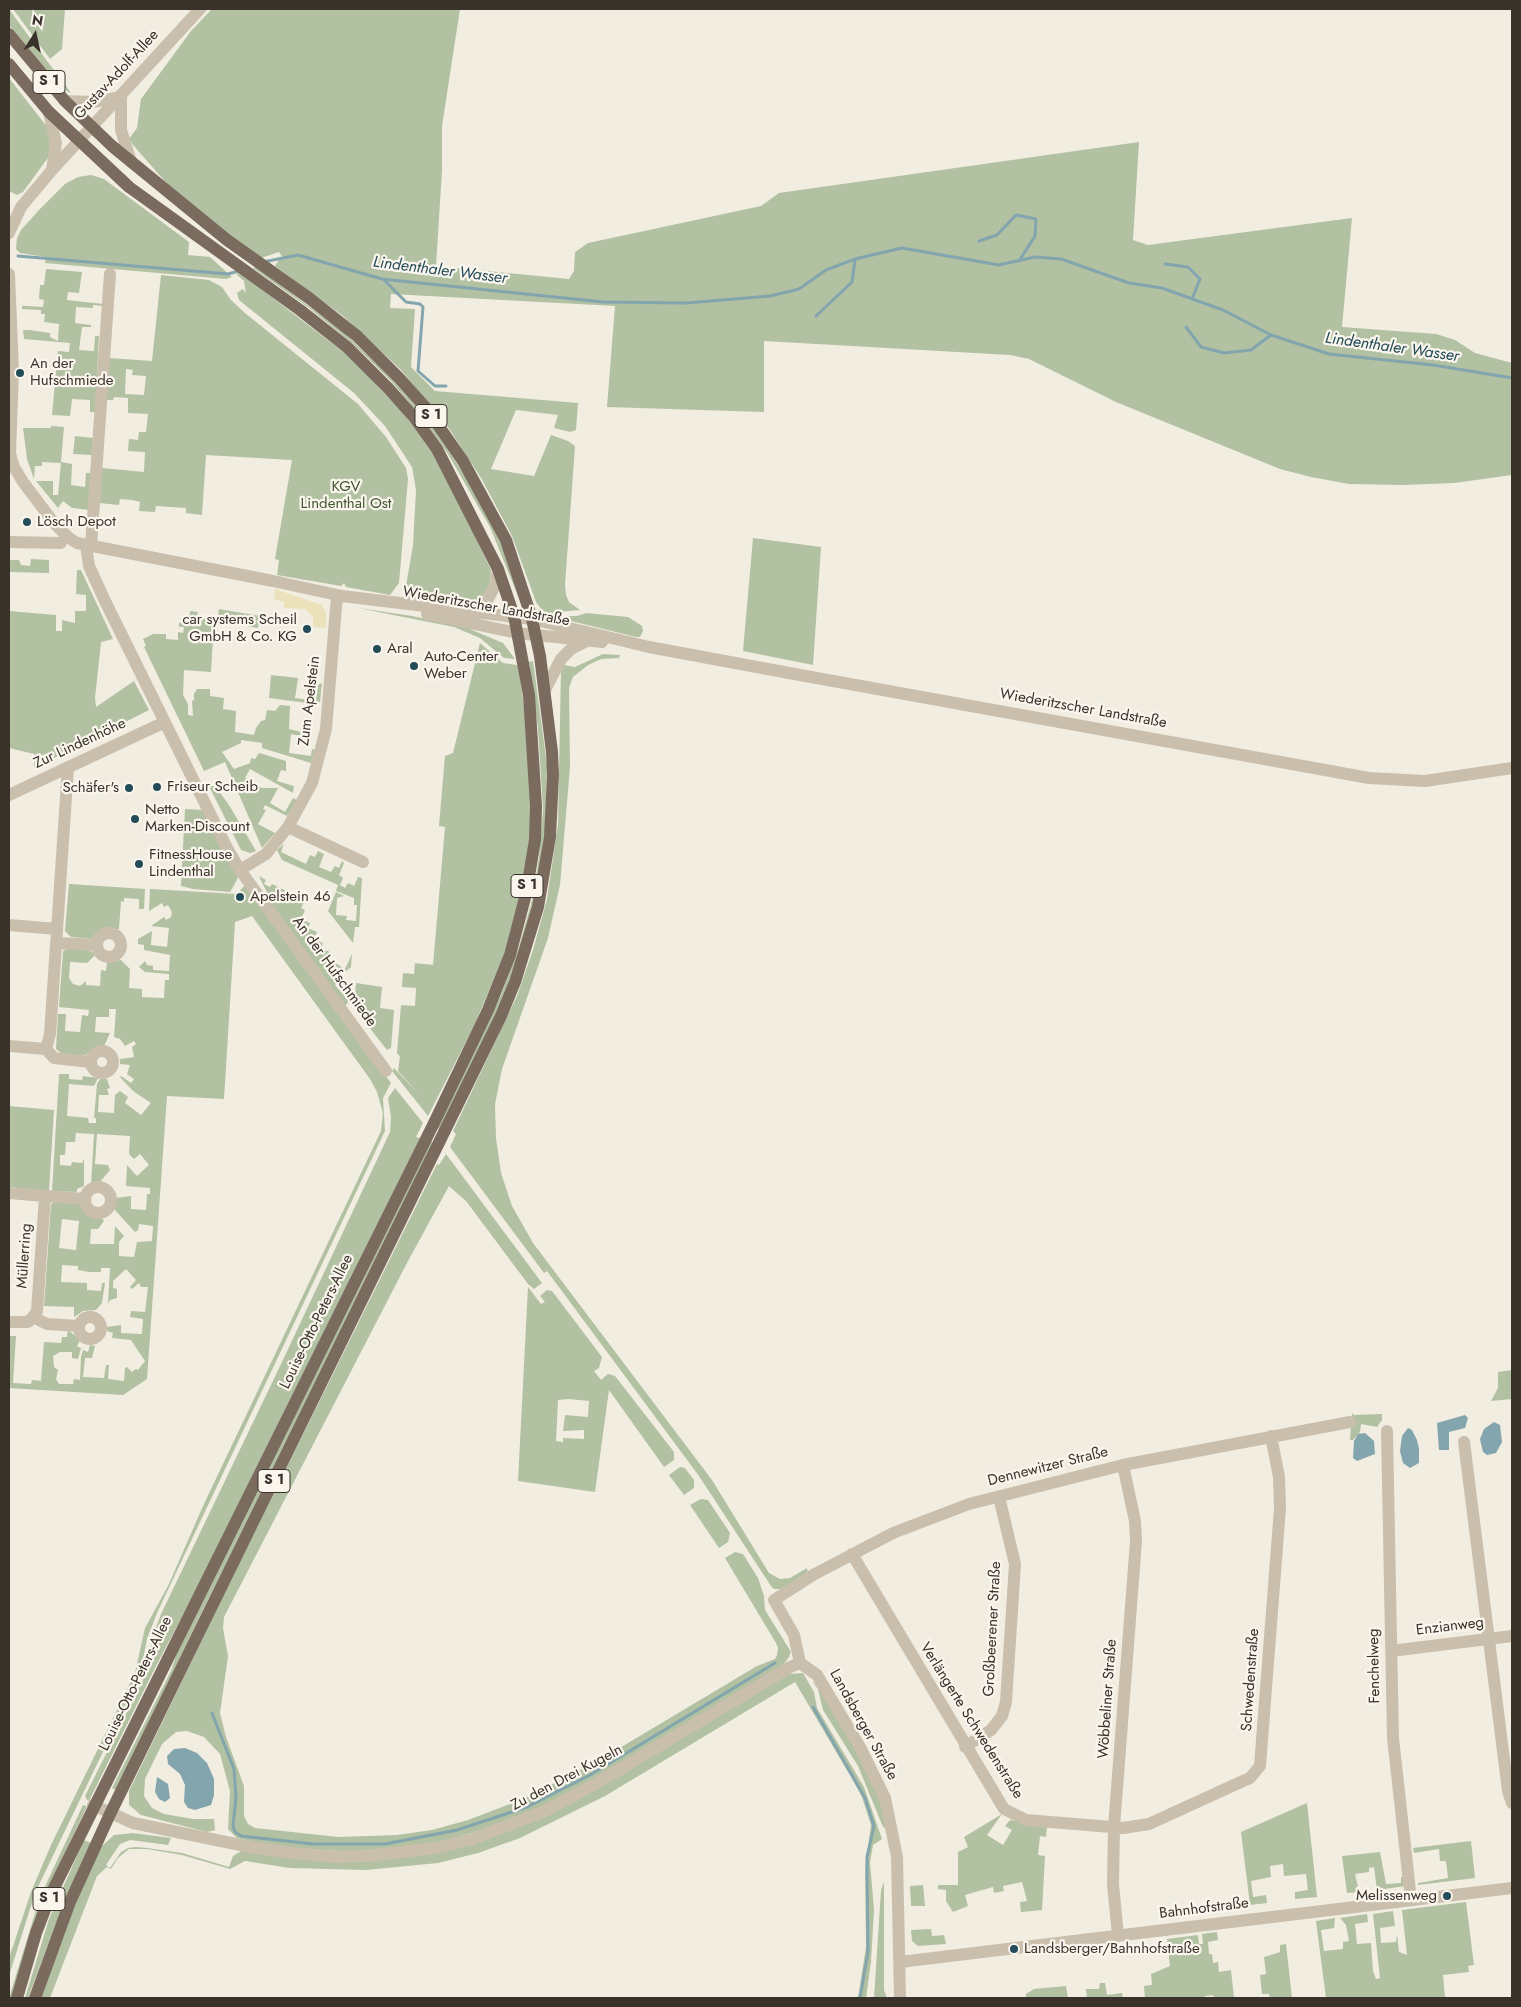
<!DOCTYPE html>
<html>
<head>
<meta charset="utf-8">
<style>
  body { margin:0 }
  #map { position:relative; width:1521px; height:2007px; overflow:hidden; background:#f2ede1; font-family:Jost,sans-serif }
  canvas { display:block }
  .frame { position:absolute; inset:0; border:10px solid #39322b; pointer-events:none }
  .north { position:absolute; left:10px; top:10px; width:50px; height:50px; -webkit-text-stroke:4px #faf6ee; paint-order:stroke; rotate:10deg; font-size:14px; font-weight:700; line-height:20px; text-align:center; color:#39322b }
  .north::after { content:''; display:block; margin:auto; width:18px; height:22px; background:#39322b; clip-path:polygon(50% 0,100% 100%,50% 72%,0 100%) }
</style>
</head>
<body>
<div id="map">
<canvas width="1521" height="2007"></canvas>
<div class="frame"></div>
<div class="north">N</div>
</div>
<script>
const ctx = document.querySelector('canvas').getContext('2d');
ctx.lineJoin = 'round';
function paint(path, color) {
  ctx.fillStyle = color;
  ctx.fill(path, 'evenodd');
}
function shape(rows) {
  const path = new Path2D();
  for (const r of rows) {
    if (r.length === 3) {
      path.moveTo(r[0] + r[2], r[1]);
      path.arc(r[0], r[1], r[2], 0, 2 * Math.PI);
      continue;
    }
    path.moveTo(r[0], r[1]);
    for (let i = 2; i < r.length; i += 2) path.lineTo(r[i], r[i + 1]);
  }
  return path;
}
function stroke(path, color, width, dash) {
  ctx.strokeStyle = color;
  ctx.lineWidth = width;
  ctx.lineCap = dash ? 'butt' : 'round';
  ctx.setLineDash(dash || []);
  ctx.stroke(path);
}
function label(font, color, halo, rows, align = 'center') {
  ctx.font = font + ' Jost,sans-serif';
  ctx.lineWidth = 4.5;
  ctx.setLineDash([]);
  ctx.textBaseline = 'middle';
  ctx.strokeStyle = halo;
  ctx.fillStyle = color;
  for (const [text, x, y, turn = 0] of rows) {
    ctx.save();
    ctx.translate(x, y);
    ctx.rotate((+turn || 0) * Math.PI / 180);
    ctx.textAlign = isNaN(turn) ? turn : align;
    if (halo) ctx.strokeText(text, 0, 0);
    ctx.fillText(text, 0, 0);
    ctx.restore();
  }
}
paint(shape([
  [9,9,30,38,71,93,64,90,9,25],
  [13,9,65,9,62,49,50,59],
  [212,9,460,9,442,126,442,170,436,266,569,279,574,271,575,252,588,243,761,206,779,193,1139,142,1133,240,1148,245,1352,218,1342,327,1436,334,1455,340,1475,353,1512,363,1512,475,1454,483,1403,485,1349,484,1311,477,1280,469,1116,402,1029,359,1010,355,764,341,764,412,607,407,615,306,391,294,390,308,415,309,411,367,435,391,578,403,576,430,570,432,554,428,558,415,516,410,491,469,534,476,551,435,568,441,575,446,565,585,566,595,569,602,580,610,558,612,554,612,553,615,549,615,541,609,536,602,512,536,481,478,450,430,401,370,343,316,275,266,279,260,284,259,279,252,261,258,214,224,169,186,133,145,129,139,137,128,141,99,191,31],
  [9,78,51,132,50,155,23,192,17,195,9,191],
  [91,175,104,179,189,242,188,255,210,257,232,277,226,279,45,263,46,257,20,253,16,249,17,238,21,230,39,210,65,184,78,177],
  [256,267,343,332,382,369,421,411,464,474,492,523,503,547,520,601,490,527,448,454,421,416,390,380,351,342,309,308,253,268],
  [46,269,82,272,79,293,68,292,67,300,103,304,103,306,93,305,93,308,76,307,75,323,91,325,91,327,82,327,79,350,94,351,95,336,99,336,95,412,90,412,90,400,72,399,70,416,52,415,58,351,69,352,70,343,24,339,23,330,29,330,50,333,50,337,58,341,59,324,44,322,45,314,41,314,41,310,22,309,22,306,27,306,43,307,44,300,39,299,40,285,44,285],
  [240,273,350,357,403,413,426,441,441,465,491,570,490,589,472,604,404,598,413,545,416,490,412,467,385,426,354,393,239,300,237,293,243,289,246,293,244,281,236,274],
  [161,275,209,280,222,287,231,300,245,313,358,404,386,437,406,468,408,479,399,583,390,595,346,587,344,583,341,586,277,575,279,560,275,559,292,460,206,455,202,515,186,513,186,508,156,506,155,512,139,511,140,502,132,500,120,499,119,505,99,503,102,468,144,472,145,452,128,451,129,439,138,440,139,432,146,432,148,414,128,413,128,398,114,397,113,400,105,400,109,358,152,361],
  [126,369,133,370,132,375,146,376,144,395,125,394],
  [51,426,64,427,61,462,72,464,71,485,85,487,86,473,92,473,89,510,72,508,63,501,58,508,36,481,53,481,53,495,58,495,61,463,42,462,42,466,35,466,34,479,27,459,23,428,51,428],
  [75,436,93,438,93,455,73,454],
  [753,538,821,547,813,665,743,651],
  [31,559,49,560,49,573,9,572,9,560,19,560,21,565,30,566],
  [77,570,81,570,113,639,101,642,95,698,96,707,134,681,149,710,34,768,34,754,9,748,9,611,56,615,56,631,62,631,62,620,75,623,75,611,86,611,86,595,76,594],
  [358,608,412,616,465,627,503,643,515,659,504,658,480,638,454,627],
  [219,609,260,616,258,628,217,621],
  [190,611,198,612,197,617,214,621,211,672,184,670,183,695,188,704,188,715,193,716,192,701,194,700,194,694,197,689,210,689,210,696,224,698,223,709,236,711,235,732,254,735,256,728,261,721,265,720,267,710,275,711,280,705,290,706,289,729,301,732,300,736,291,734,289,753,311,756,312,749,315,750,311,763,262,748,262,743,241,740,241,743,222,752,234,769,250,763,251,758,255,759,259,753,286,761,286,771,281,770,277,781,294,786,293,793,250,769,245,778,262,788,278,788,270,803,285,812,293,798,297,800,287,816,265,805,263,809,266,810,258,824,275,833,262,848,225,762,204,771,144,647,146,646,143,639,153,634,166,634,166,639,178,640,178,632,183,633,184,627,179,627,179,623,189,623],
  [586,613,628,617,642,626,643,631,640,637,636,637,559,618,560,616,577,616],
  [480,643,503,663,517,665,519,670,525,712,530,781,530,836,522,889,503,958,474,1026,428,1116,392,1071,394,1068,421,1096,398,1071,400,1057,397,1053,401,1005,415,1006,416,988,402,987,403,973,414,974,415,963,433,965,445,827,439,826,445,756,453,753],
  [603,654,620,655,619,658,601,659,588,665,573,677,569,688,570,767,560,885,548,938,502,1069,495,1104,496,1138,501,1173,512,1206,533,1243,712,1480,769,1573,780,1579,790,1578,807,1568,808,1574,781,1589,774,1589,771,1586,699,1476,547,1271,544,1273,450,1147,456,1134,453,1131,517,996,533,950,547,899,558,824,561,670,564,665,575,667],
  [533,661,547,765,545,832,534,901,505,994,440,1131,438,1128,501,995,519,947,532,900,539,857,543,809,538,728,529,662],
  [271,675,298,678,295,698,316,701,318,685,322,683,320,702,315,704,269,698],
  [209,786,215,786,229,805,256,851,250,853,241,850],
  [185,809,205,810,238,878,230,892,193,889,181,886],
  [284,844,281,852,306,864,310,855,315,857,318,851,324,854,319,867,331,872,335,866,339,868,342,861,344,863,339,875,343,878,340,885,345,888,348,883,354,886,358,877,362,878,359,927,355,927,353,943,328,911,336,892,344,896,337,898,336,915,347,916,346,920,356,921,357,905,354,905,354,898,336,891,338,885,282,860,277,850],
  [259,876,266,880,264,884,270,887,272,884,305,900,301,908,305,910,301,919,310,923,308,928,317,932,313,939,323,943,321,949,330,952,327,958,345,969,352,954,351,967,340,976,341,978,335,985,349,1001,345,1006,270,904,271,901],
  [69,884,145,889,144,909,139,909,139,899,124,898,124,902,121,901,119,929,105,930,92,939,71,937,65,931],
  [245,885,391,1083,383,1098,385,1131,157,1613,147,1639,140,1675,35,1893,9,1976,9,1958,31,1892,51,1845,135,1673,145,1628,168,1586,203,1506,381,1131,383,1113,377,1092,370,1079,252,916,235,922,224,1099,167,1096,147,1379,123,1395,9,1388,9,1336,16,1336,13,1383,31,1384,32,1380,41,1381,44,1342,61,1343,62,1337,67,1337,68,1330,80,1340,77,1346,81,1348,78,1359,72,1358,72,1352,60,1352,53,1356,54,1367,58,1370,56,1379,59,1384,73,1384,74,1379,80,1380,81,1357,83,1350,88,1352,90,1345,95,1346,92,1358,85,1358,83,1377,104,1378,106,1365,109,1365,108,1379,124,1381,125,1368,127,1367,132,1372,136,1369,138,1370,145,1361,131,1340,112,1338,113,1333,107,1331,107,1327,121,1325,121,1333,142,1334,143,1319,130,1317,131,1311,145,1312,148,1287,141,1287,139,1283,132,1289,130,1287,136,1280,126,1269,113,1281,113,1288,117,1289,117,1298,110,1300,108,1304,110,1268,101,1268,101,1272,89,1272,78,1270,78,1266,62,1265,61,1282,87,1283,87,1290,101,1291,102,1283,105,1283,102,1303,96,1310,83,1311,74,1317,74,1307,44,1306,51,1205,53,1202,79,1203,88,1214,101,1217,104,1221,98,1229,91,1229,90,1244,114,1244,115,1226,124,1236,119,1242,119,1256,134,1257,137,1242,152,1241,153,1226,139,1224,138,1230,135,1232,114,1209,116,1198,131,1196,131,1209,146,1210,147,1194,150,1194,150,1188,126,1186,127,1165,137,1176,149,1165,140,1154,134,1159,129,1154,130,1136,97,1134,95,1164,108,1165,110,1170,99,1183,91,1185,94,1134,76,1133,75,1142,66,1142,65,1155,60,1155,60,1165,71,1166,72,1162,82,1163,84,1159,84,1186,77,1189,77,1192,52,1191,59,1074,69,1074,69,1079,82,1080,83,1076,98,1078,94,1086,69,1084,67,1116,88,1118,89,1123,96,1123,96,1118,94,1118,97,1084,100,1079,107,1079,110,1088,107,1089,109,1095,99,1095,98,1112,114,1113,115,1095,120,1091,128,1097,125,1103,141,1115,151,1103,133,1091,120,1077,121,1076,131,1083,134,1079,127,1074,130,1065,120,1064,120,1059,134,1057,132,1047,136,1044,134,1041,125,1046,120,1039,114,1037,116,1009,109,1009,109,1017,96,1017,95,1032,110,1033,104,1046,96,1047,85,1055,76,1056,61,1053,56,1049,58,1014,66,1014,65,1031,80,1032,82,1015,88,1016,89,1010,59,1007,63,951,68,948,86,949,96,954,87,963,70,962,69,978,73,984,80,986,86,981,86,985,100,986,101,970,106,971,107,962,121,960,130,969,129,988,142,989,142,997,164,998,165,980,169,980,169,974,145,972,139,967,145,961,147,965,153,966,153,970,169,971,170,955,144,950,144,945,138,944,138,939,152,931,151,945,167,947,169,928,151,926,164,917,166,920,171,917,172,912,168,905,164,907,162,903,149,911,150,889,237,894],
  [62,1219,79,1221,76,1250,59,1248],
  [356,983,382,987,380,1008,394,1010,391,1048,387,1050,354,1008],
  [395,1088,423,1123,416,1137,420,1138,202,1579,156,1666,89,1801,87,1800,85,1796,147,1672,152,1638,161,1614,282,1362,390,1132,391,1117,388,1098],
  [9,1106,54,1110,49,1191,9,1187],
  [430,1141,434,1144,198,1620,116,1790,112,1788,171,1671,177,1653],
  [446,1154,542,1283,534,1289,528,1284,466,1201,449,1186,408,1261,224,1617,223,1628,228,1656,220,1713,226,1737,244,1786,244,1816,248,1824,255,1828,338,1837,397,1835,432,1830,468,1820,523,1799,603,1758,757,1666,775,1659,777,1655,778,1648,776,1643,725,1558,735,1552,743,1554,758,1578,764,1596,765,1610,791,1652,789,1657,783,1665,601,1775,537,1810,493,1827,436,1843,350,1852,271,1846,237,1838,228,1829,230,1791,220,1754,204,1737,187,1731,176,1732,162,1744,145,1779,144,1796,152,1808,164,1814,193,1819,214,1819,215,1830,207,1832,141,1815,129,1805,129,1791,226,1590,437,1164,439,1165],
  [528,1287,541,1304,545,1302,540,1296,547,1290,552,1291,602,1357,599,1368,594,1371,601,1380,608,1374,615,1376,674,1452,674,1460,664,1467,609,1390,595,1492,518,1481],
  [569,1399,589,1401,588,1417,565,1415,563,1431,584,1430,584,1439,563,1438,563,1442,556,1441,558,1400],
  [1512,1370,1512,1399,1491,1401,1498,1388,1498,1372],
  [1352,1413,1354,1415,1382,1414,1382,1420,1377,1427,1361,1424,1360,1432,1353,1440,1350,1440],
  [680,1467,685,1468,694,1480,694,1488,684,1495,669,1475],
  [701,1499,708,1500,730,1533,728,1542,719,1548,690,1505],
  [803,1673,814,1692,817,1708,864,1787,882,1839,873,1845,870,1862,874,1910,871,1962,866,1998,858,1998,866,1947,865,1868,871,1825,862,1797,851,1777,795,1682,605,1796,520,1838,478,1853,438,1863,366,1870,290,1868,245,1861,230,1869,182,1855,147,1849,129,1849,118,1858,111,1869,107,1867,97,1876,50,1998,40,1998,83,1884,101,1847,114,1835,133,1833,171,1838,168,1845,130,1840,120,1844,106,1865,110,1868,121,1852,128,1848,136,1847,147,1848,182,1853,229,1867,233,1856,243,1850,295,1858,476,1843,789,1674],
  [812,1681,820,1688,866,1766,880,1798,886,1828,883,1827,858,1766,823,1710,818,1689],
  [1307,1803,1317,1897,1295,1899,1295,1892,1308,1890,1306,1874,1284,1876,1283,1864,1277,1865,1270,1866,1271,1877,1251,1881,1253,1897,1266,1895,1267,1903,1250,1905,1241,1832],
  [83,1805,87,1806,65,1853,13,1998,9,1998,40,1897],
  [1002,1814,987,1835,1003,1845,1012,1830,1005,1826,1010,1820,1047,1827,1046,1837,1040,1836,1038,1855,1045,1856,1042,1910,1021,1912,1020,1902,1027,1901,1022,1882,1003,1886,1004,1891,994,1893,993,1887,965,1895,968,1906,953,1912,946,1901,946,1890,938,1889,938,1885,958,1885,958,1852,968,1847,964,1837],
  [84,1840,91,1843,63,1905,28,1998,25,1998,49,1919],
  [1471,1841,1475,1878,1418,1885,1418,1883,1448,1878,1446,1861,1440,1861,1439,1849,1414,1853,1413,1848],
  [1380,1852,1386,1884,1401,1883,1401,1877,1405,1877,1406,1886,1377,1890,1374,1867,1369,1868,1369,1872,1355,1874,1359,1892,1347,1893,1342,1856],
  [884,1882,884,1990,887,1998,874,1998,881,1890],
  [923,1885,925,1906,911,1906,910,1886],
  [1466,1902,1474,1965,1468,1966,1469,1972,1443,1975,1445,1997,1326,1998,1316,1921,1335,1918,1334,1928,1321,1930,1324,1951,1343,1949,1343,1942,1349,1941,1346,1925,1340,1918,1367,1914,1368,1922,1355,1924,1357,1944,1371,1943,1373,1971,1376,1979,1380,1978,1373,1914,1393,1911,1395,1926,1380,1928,1381,1943,1396,1942,1397,1934,1399,1952,1407,1955,1402,1910],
  [931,1929,932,1936,944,1935,946,1944,918,1946,912,1941,911,1930],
  [1217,1932,1218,1940,1208,1942,1209,1954,1212,1954,1213,1963,1218,1962,1219,1972,1231,1970,1234,1998,1214,1998,1213,1995,1205,1996,1205,1998,1145,1998,1144,1986,1152,1985,1151,1974,1170,1966,1167,1939,1198,1935,1199,1944,1203,1944,1202,1934],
  [1286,1944,1292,1998,1270,1998,1269,1994,1262,1994,1260,1975,1266,1974,1264,1957,1280,1952,1280,1945],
  [1100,1983,1105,1983,1107,1995,1122,1993,1123,1998,1087,1998,1086,1989,1099,1989],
  [1066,1986,1068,1998,1026,1998,1026,1994,1034,1989]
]), '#b1c1a2');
paint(shape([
  [275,589,322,605,326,612,326,628,313,627,313,617,305,609,284,608,284,602,274,599]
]), '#ebe2bb');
paint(shape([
  [1465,1415,1468,1418,1465,1428,1449,1432,1449,1450,1439,1450,1437,1423],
  [1494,1422,1500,1425,1502,1442,1496,1453,1487,1455,1483,1452,1480,1439,1484,1429],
  [1408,1428,1412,1430,1417,1440,1419,1449,1419,1463,1410,1468,1403,1463,1400,1451,1402,1436],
  [1365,1433,1374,1441,1375,1454,1357,1461,1353,1458,1354,1441,1358,1434],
  [185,1748,197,1753,207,1763,214,1779,214,1795,211,1805,195,1810,188,1808,184,1802,185,1785,180,1774,168,1764,167,1756,174,1749],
  [157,1777,168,1784,170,1798,165,1802,159,1799,155,1792]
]), '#82a5ae');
stroke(shape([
  [979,241,997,235,1016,215,1036,219,1035,236,1019,261],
  [18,256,228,274,239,271],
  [263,262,298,255,382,279,603,302,686,303,770,296,799,289,826,270,855,259,902,248,999,265,1035,257,1061,259,1129,283,1162,288,1223,310,1271,335,1329,354,1433,365,1512,378],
  [1165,264,1188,267,1200,279,1192,299],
  [383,279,406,302,420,304,423,307,418,371,435,386,446,386],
  [816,316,852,282,855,259],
  [1186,327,1201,347,1224,353,1251,350,1271,335],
  [813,1707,865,1798,874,1826,867,1857,868,1952,860,1998],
  [212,1713,234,1769,236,1797,233,1826,235,1832,241,1836,313,1844,385,1844,457,1830,527,1807,590,1775,775,1663]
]), '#82a5ae', 3);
stroke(shape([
  [121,97,121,130,131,162],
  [65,101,93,102,121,97],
  [49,112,56,143,52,170],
  [9,233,21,207,52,170,200,9],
  [9,274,13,371,10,454,14,467,23,482,54,523,69,538,77,543,273,581,342,596,532,619,649,647,789,673,1369,778,1425,781,1512,768],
  [9,542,61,543],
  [86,545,89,566,105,601,227,848,240,870,386,1071],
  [91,546,110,274],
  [470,611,488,599,496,583,498,569],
  [427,614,517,633,602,642],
  [545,690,561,659,571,649,587,641],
  [9,795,165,722],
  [288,827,363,862],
  [240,870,266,854,288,827,312,783,326,729,337,596],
  [9,925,57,929],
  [109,945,12],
  [56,943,97,945],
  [9,1046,46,1049,54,1058,90,1062],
  [46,1049,50,1034,68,767],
  [102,1062,11],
  [98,1200,13],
  [9,1193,45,1196,37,1311,33,1317,28,1322,9,1322],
  [45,1196,85,1199],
  [33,1317,47,1324,79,1326],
  [90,1328,11],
  [1387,1431,1393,1738,1411,1900],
  [1464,1442,1508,1791,1512,1803],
  [852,1554,1004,1809,1026,1820,1123,1828,1149,1824,1243,1781,1250,1778,1260,1766,1280,1508,1279,1477,1271,1436],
  [1391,1651,1512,1636],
  [800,1663,794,1635,774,1600,813,1575,893,1533,969,1504,1123,1465,1350,1422],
  [800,1663,817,1675,860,1747,885,1798,897,1857,900,1998],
  [965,1747,991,1730,1002,1716,1006,1702,1015,1564,999,1497],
  [93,1805,133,1823,250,1847,293,1853,336,1857,367,1856,436,1848,473,1839,545,1811,597,1783,790,1667,800,1663],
  [1118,1936,1113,1884,1114,1827,1136,1541,1135,1521,1123,1465],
  [900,1962,1512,1888]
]), '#cabfad', 12);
stroke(shape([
  [9,34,65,101,112,146,227,240,309,298,357,336,399,378,426,408,463,461,506,540,532,619,540,656,552,752,553,775,550,837,538,907,515,982,501,1016,110,1814,70,1902,35,1998],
  [9,64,49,112,129,187,300,310,347,347,388,388,414,417,437,449,498,569,514,616,529,695,536,806,535,840,526,894,510,955,488,1010,434,1123,51,1894,36,1933,17,1998]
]), '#7a6b5e', 12);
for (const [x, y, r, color] of [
  [20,373,5,"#234c58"],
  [27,522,5,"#234c58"],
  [307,629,5,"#234c58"],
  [377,649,5,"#234c58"],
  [414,666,5,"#234c58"],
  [157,787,5,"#234c58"],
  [129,788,5,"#234c58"],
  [135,819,5,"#234c58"],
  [139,864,5,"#234c58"],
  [240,897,5,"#234c58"],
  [1447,1896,5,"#234c58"],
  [1014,1949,5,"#234c58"]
]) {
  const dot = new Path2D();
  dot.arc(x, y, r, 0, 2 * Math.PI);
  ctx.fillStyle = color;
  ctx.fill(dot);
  stroke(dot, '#faf6ee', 2);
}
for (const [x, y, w] of [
  [49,82,32],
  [431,416,32],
  [527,886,32],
  [274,1481,32],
  [49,1899,32]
]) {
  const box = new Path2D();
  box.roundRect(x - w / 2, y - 11.5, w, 23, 4);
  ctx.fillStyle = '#faf6ee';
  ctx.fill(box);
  stroke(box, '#39322b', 1);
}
label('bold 14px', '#39322b', null, [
  ["S 1",49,82],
  ["S 1",431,416],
  ["S 1",527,886],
  ["S 1",274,1481],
  ["S 1",49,1899]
]);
label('15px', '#39322b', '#faf6ee', [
  ["Gustav-Adolf-Allee",117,75,-47],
  ["Wiederitzscher Landstraße",486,607,10],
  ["Zum Apelstein",310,701,-83],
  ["Wiederitzscher Landstraße",1083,709,10],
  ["Zur Lindenhöhe",80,744,-25],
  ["An der Hufschmiede",334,972,54],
  ["Müllerring",25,1256,-86],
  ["Louise-Otto-Peters-Allee",317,1322,-64],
  ["Dennewitzer Straße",1048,1467,-14],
  ["Enzianweg",1450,1627,-7],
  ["Großbeerener Straße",993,1629,-87],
  ["Fenchelweg",1375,1666,-91],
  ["Schwedenstraße",1251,1680,-86],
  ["Louise-Otto-Peters-Allee",136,1684,-64],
  ["Wöbbeliner Straße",1108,1699,-86],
  ["Verlängerte Schwedenstraße",971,1721,58],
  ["Landsberger Straße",863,1725,61],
  ["Zu den Drei Kugeln",567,1778,-28],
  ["Bahnhofstraße",1204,1909,-7]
]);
label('15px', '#39322b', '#faf6ee', [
  ["An der",30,364],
  ["Hufschmiede",30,381],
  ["Lösch Depot",37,522],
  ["car systems Scheil",297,620,"right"],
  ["GmbH & Co. KG",297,637,"right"],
  ["Aral",387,649],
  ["Auto-Center",424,657],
  ["Weber",424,674],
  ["Friseur Scheib",167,787],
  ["Schäfer's",119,788,"right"],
  ["Netto",145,810],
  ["Marken-Discount",145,827],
  ["FitnessHouse",149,855],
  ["Lindenthal",149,872],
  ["Apelstein 46",250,897],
  ["Melissenweg",1437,1896,"right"],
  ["Landsberger/Bahnhofstraße",1024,1949]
], 'left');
label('15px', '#425631', '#faf6ee', [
  ["KGV",346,487],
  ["Lindenthal Ost",346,504]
]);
label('italic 16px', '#234c58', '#faf6ee', [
  ["Lindenthaler Wasser",440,271,7],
  ["Lindenthaler Wasser",1392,348,8]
]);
</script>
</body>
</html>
